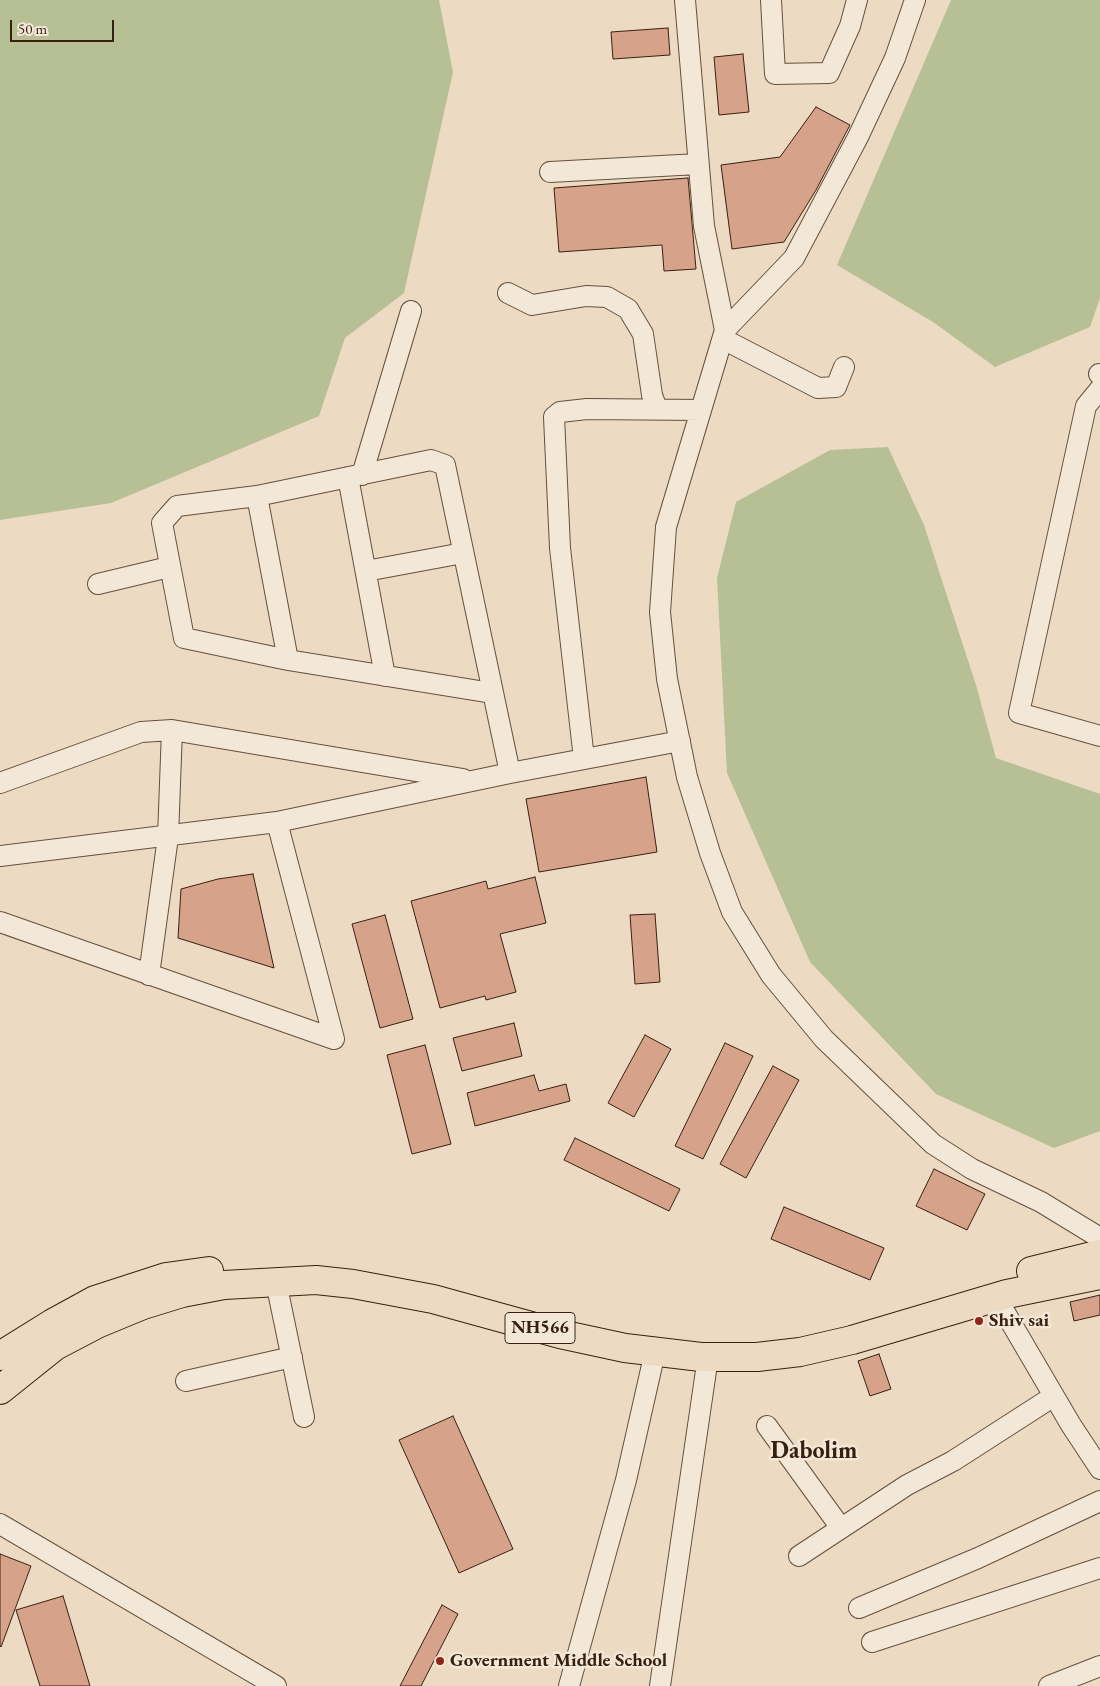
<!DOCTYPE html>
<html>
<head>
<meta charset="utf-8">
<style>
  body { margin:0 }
  #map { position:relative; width:1100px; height:1686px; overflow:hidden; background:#ecdbc2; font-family:"EB Garamond",serif }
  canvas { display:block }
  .scale { position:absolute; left:10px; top:20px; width:104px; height:22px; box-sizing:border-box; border:2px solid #382011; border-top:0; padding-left:6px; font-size:15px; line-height:18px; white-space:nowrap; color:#382011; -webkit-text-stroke:4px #f3e8d7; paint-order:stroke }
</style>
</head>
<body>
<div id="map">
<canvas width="1100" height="1686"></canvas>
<div class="scale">50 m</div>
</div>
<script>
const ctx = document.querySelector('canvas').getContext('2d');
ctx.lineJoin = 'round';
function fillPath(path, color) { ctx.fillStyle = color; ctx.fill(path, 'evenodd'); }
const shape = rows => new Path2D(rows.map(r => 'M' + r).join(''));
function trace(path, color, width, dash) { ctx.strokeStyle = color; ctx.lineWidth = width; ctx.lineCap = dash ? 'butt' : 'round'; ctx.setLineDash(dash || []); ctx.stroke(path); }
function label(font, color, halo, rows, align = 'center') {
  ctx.font = font + ' "EB Garamond",serif'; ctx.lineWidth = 5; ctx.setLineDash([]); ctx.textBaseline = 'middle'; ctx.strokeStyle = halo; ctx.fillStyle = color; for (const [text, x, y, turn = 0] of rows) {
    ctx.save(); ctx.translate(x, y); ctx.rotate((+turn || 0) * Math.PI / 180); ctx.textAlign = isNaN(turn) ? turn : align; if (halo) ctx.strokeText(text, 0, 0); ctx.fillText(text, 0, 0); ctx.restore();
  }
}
fillPath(shape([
  [0,0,439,0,453,72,404,293,345,338,319,416,111,503,0,520],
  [951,0,1100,0,1100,298,1090,327,995,367,933,322,837,265],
  [888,447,924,525,976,685,996,758,1100,794,1100,1131,1054,1148,936,1094,810,962,727,773,717,578,736,502,830,450]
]), '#b7c094');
const building = shape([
  [668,28,670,55,613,59,611,32,668,28],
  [743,54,749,112,719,115,714,57,743,54],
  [816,107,850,125,816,190,784,242,732,249,721,165,780,157,816,107],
  [688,178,696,269,664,271,662,245,559,252,554,188,688,178],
  [646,777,657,852,539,872,526,799,646,777],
  [253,874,274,968,178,938,181,889,218,879,253,874],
  [535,877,546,923,500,934,516,992,486,1000,485,996,440,1008,411,901,486,881,488,889,535,877],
  [655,914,660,982,635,984,630,915,655,914],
  [385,915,413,1019,380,1028,352,924,385,915],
  [514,1023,522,1056,462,1071,453,1038,514,1023],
  [645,1035,671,1049,634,1117,608,1103,645,1035],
  [725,1043,753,1056,703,1159,675,1146,725,1043],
  [425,1045,451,1144,412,1154,387,1055,425,1045],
  [773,1066,799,1080,746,1178,720,1164,773,1066],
  [534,1075,539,1091,566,1084,570,1101,475,1126,467,1093,534,1075],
  [575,1138,680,1189,669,1211,564,1160,575,1138],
  [934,1169,985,1194,967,1230,916,1206,934,1169],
  [784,1207,884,1248,870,1280,771,1239,784,1207],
  [1100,1295,1100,1315,1074,1321,1070,1302,1100,1295],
  [879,1354,891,1389,870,1396,858,1361,879,1354],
  [453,1416,513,1549,459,1573,399,1440,453,1416],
  [0,1554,31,1566,1,1647,0,1646,0,1554],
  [63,1596,90,1686,40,1686,16,1610,63,1596],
  [442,1605,458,1614,421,1686,400,1686,442,1605]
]);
fillPath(building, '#d6a289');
trace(building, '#382011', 1);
const minor = shape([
  [685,0,704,226,725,330,666,527,660,612,667,679,687,777,710,853,732,912,771,975,824,1039,933,1144,972,1169,1041,1202,1100,1238],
  [771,0,775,74,829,73,850,26,857,0],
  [550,172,698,164],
  [508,293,532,305,586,296,607,297,628,309,643,334,652,395,657,409],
  [725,330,794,258,858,137,895,58,915,0],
  [723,339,818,388,836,387,844,367],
  [1099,374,1100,375],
  [1100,389,1086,406,1019,713,1100,736],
  [362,475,411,311],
  [348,477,385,676],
  [257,496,288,660],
  [366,571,463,553],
  [98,584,169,567],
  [492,693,288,660,184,638,162,523,177,506,257,496,431,460,445,465,510,773],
  [584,759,560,548,554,417,560,412,587,409,701,410],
  [0,783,141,732,172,730,463,779],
  [0,856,277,822,510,773,680,741],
  [0,922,334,1039,277,822],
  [149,975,168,837,172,730],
  [276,1282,304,1417],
  [996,1297,1071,1425,1100,1469],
  [186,1381,292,1357],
  [767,1426,841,1528],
  [0,1524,276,1686],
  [799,1556,907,1485,953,1461,1054,1396],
  [859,1608,978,1558,1100,1501],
  [872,1642,1100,1568],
  [569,1686,626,1480,655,1352],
  [660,1686,708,1357],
  [1049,1686,1100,1666]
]);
const highway = shape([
  [1031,1271,1100,1254],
  [0,1356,53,1323,95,1300,166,1277,209,1271],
  [0,1390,55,1346,97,1324,143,1305,182,1293,224,1285,316,1280,353,1284,433,1299,560,1334,625,1348,701,1357,757,1357,800,1352,852,1340,1007,1294,1100,1275]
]);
trace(minor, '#654f3d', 22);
trace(highway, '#382011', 30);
trace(minor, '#f3e8d7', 20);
trace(highway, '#ecdbc2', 28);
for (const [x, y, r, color] of [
  [979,1321,5,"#8f2418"],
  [440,1661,5,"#8f2418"]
]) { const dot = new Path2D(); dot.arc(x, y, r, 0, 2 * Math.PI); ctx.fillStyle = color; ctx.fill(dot); trace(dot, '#f3e8d7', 2); }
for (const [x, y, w] of [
  [540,1328,70]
]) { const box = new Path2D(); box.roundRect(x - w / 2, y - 15.5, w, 31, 4); ctx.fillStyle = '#f3e8d7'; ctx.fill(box); trace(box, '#382011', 1); }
label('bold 18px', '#382011', null, [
  ["NH566",540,1328]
]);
label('bold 19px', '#382011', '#f3e8d7', [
  ["Shiv sai",989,1321],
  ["Government Middle School",450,1661]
], 'left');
label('bold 24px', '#382011', '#f3e8d7', [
  ["Dabolim",814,1451]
]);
</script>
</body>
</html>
